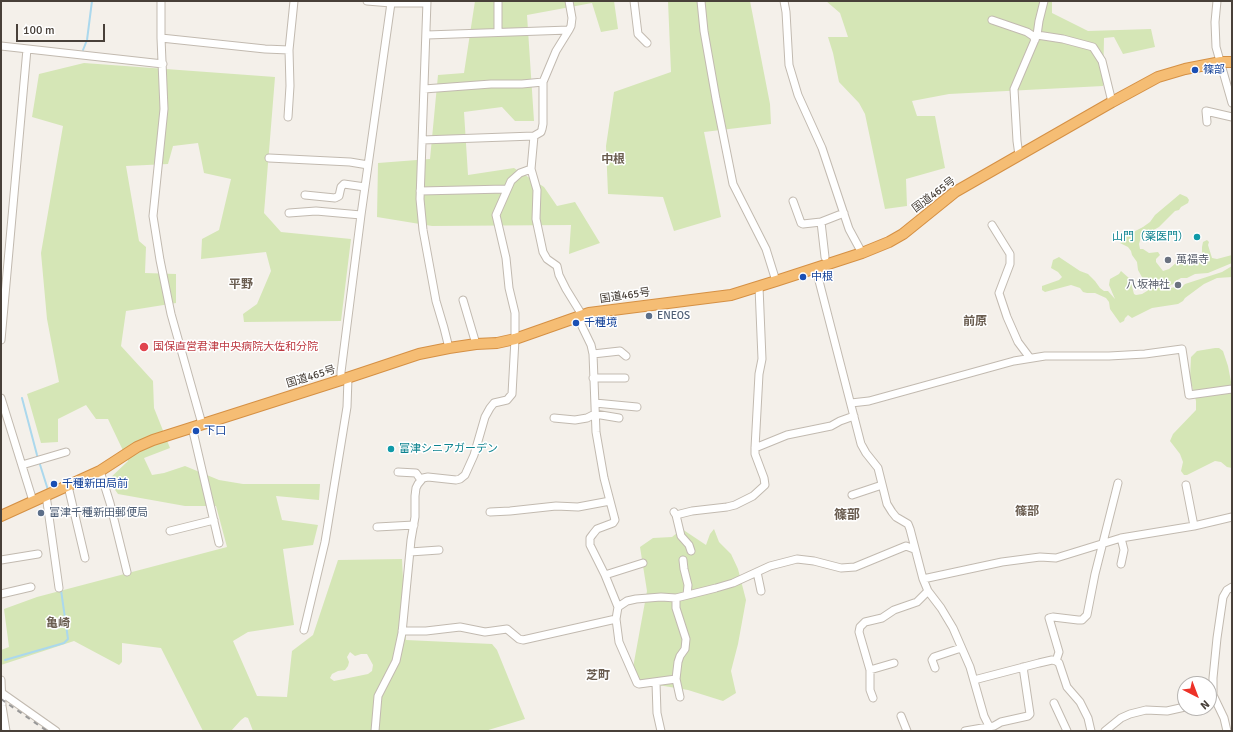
<!DOCTYPE html>
<html>
<head>
<meta charset="utf-8">
<style>
  body { margin:0 }
  #map { position:relative; width:1233px; height:732px; overflow:hidden; background:#f4f0ea; font-family:Signika,sans-serif }
  canvas { display:block }
  .frame { position:absolute; inset:0; border:2px solid #484039; pointer-events:none }
  .north { position:absolute; left:1177px; top:676px; width:40px; height:40px; box-sizing:border-box; background:#fff; border:1px solid #b6b3b0; border-radius:50%; rotate:138deg; font-size:11px; font-weight:700; line-height:16px; text-align:center; color:#484039 }
  .north::after { content:''; display:block; margin:auto; width:14px; height:18px; background:#ed3228; clip-path:polygon(50% 0,100% 100%,50% 72%,0 100%) }
  .scale { position:absolute; left:16px; top:24px; width:89px; height:18px; box-sizing:border-box; border:2px solid #484039; border-top:0; padding-left:5px; font-size:12px; line-height:14px; white-space:nowrap; color:#484039; -webkit-text-stroke:3px #fff; paint-order:stroke }
</style>
</head>
<body>
<div id="map">
<canvas width="1233" height="732"></canvas>
<div class="frame"></div>
<div class="north">N</div>
<div class="scale">100 m</div>
</div>
<script>
const ctx = document.querySelector('canvas').getContext('2d');
ctx.lineJoin = 'round';
function fillPath(path, color) { ctx.fillStyle = color; ctx.fill(path, 'evenodd'); }
const shape = rows => new Path2D(rows.map(r => 'M' + r).join(''));
function trace(path, color, width, dash) { ctx.strokeStyle = color; ctx.lineWidth = width; ctx.lineCap = dash ? 'butt' : 'round'; ctx.setLineDash(dash || []); ctx.stroke(path); }
function label(font, color, halo, rows, align = 'center') {
  ctx.font = font + ' Signika,"Noto Sans JP",sans-serif'; ctx.lineWidth = 3; ctx.setLineDash([]); ctx.textBaseline = 'middle'; ctx.strokeStyle = halo; ctx.fillStyle = color; for (const [text, x, y, turn = 0] of rows) {
    ctx.save(); ctx.translate(x, y); ctx.rotate((+turn || 0) * Math.PI / 180); ctx.textAlign = isNaN(turn) ? turn : align; if (halo) ctx.strokeText(text, 0, 0); ctx.fillText(text, 0, 0); ctx.restore();
  }
}
fillPath(shape([
  [475,1,614,1,618,29,601,32,592,3,527,15,534,121,515,121,502,107,464,112,468,175,514,168,544,187,557,206,575,202,600,243,569,254,571,225,432,226,377,217,378,163,430,159,438,75,464,73],
  [668,1,750,1,770,104,771,124,704,132,721,217,674,231,663,197,608,194,606,146,614,92,671,72],
  [826,1,1052,1,1052,13,1088,31,1151,29,1155,47,1123,54,1114,37,1104,38,1103,86,949,94,912,101,917,116,935,116,945,168,906,179,907,206,885,209,865,114,859,103,839,82,833,53,828,37,848,37,840,13],
  [84,63,275,77,264,213,281,232,351,239,341,321,244,322,243,314,257,304,271,271,266,252,201,259,202,239,219,230,231,179,204,173,198,143,173,146,168,164,126,166,139,241,146,247,145,273,176,274,176,303,126,311,121,346,153,381,154,408,170,448,144,458,152,475,164,473,185,466,219,480,243,484,320,484,319,500,276,496,282,520,318,525,313,545,283,549,294,625,248,632,233,641,257,696,287,697,292,651,313,635,338,560,402,559,406,640,492,644,497,650,525,719,485,731,253,731,248,718,245,717,241,720,231,731,203,731,161,648,122,643,122,662,119,665,74,641,1,665,1,650,9,647,4,609,37,597,227,547,216,506,185,506,118,494,108,480,128,461,108,419,96,419,86,405,58,419,58,442,41,443,27,394,59,382,47,319,41,253,63,126,32,117,39,74],
  [350,652,355,656,361,654,367,654,373,665,372,671,368,674,334,681,330,678,332,674,338,671,345,670,348,666,349,662,347,657],
  [1180,194,1187,197,1189,200,1188,203,1181,207,1179,210,1175,211,1159,227,1141,237,1139,244,1140,249,1143,249,1149,253,1158,252,1160,255,1156,259,1156,262,1163,271,1169,269,1177,262,1176,259,1179,257,1183,258,1188,264,1202,262,1204,258,1202,252,1202,247,1203,242,1207,240,1209,242,1208,245,1212,258,1217,259,1232,255,1232,263,1208,273,1195,274,1187,278,1181,278,1174,282,1174,284,1170,285,1171,288,1175,287,1176,289,1181,288,1185,284,1222,272,1232,266,1232,277,1217,278,1204,284,1185,298,1183,301,1178,304,1152,308,1132,318,1128,315,1125,318,1124,321,1120,323,1110,309,1109,302,1106,298,1095,293,1087,293,1083,292,1080,288,1071,285,1045,292,1042,290,1042,286,1059,280,1062,277,1058,272,1051,268,1053,260,1059,257,1080,271,1088,274,1095,281,1100,288,1104,291,1108,291,1115,299,1109,285,1110,279,1119,274,1121,271,1130,279,1134,294,1136,295,1142,294,1147,291,1148,288,1138,270,1137,262,1132,255,1131,251,1128,247,1120,243,1124,237,1143,227,1150,222,1155,215],
  [1215,348,1219,348,1223,351,1228,366,1232,387,1232,468,1227,467,1221,462,1215,461,1187,475,1184,475,1181,471,1183,462,1180,454,1170,441,1173,434,1196,410,1196,401,1190,378,1191,357,1197,351],
  [682,529,706,545,710,534,714,529,719,542,731,554,738,569,746,600,738,644,731,671,736,693,723,701,688,690,640,682,632,673,647,591,640,547,653,538,672,537]
]), '#d5e6b6');
trace(shape([
  [83,50,87,40,92,1],
  [22,398,37,455,48,490],
  [5,660,64,643,68,639,61,590]
]), '#abd8ed', 2);
const minor = shape([
  [161,1,161,38,164,109,153,216,160,260,171,314,202,424],
  [367,1,391,3,427,3],
  [427,1,420,199,423,230,436,301,444,328,449,348],
  [498,1,498,32],
  [634,1,638,34,647,43],
  [701,1,704,31,716,99,733,184,766,249,776,281],
  [784,1,786,12,789,65,798,95,822,148,849,229,862,253],
  [1217,1,1215,22,1216,47,1232,103],
  [992,20,1027,32,1033,36,1035,40],
  [427,35,569,30,571,26,572,18,569,1],
  [1037,35,1063,39,1093,47,1102,61,1112,102],
  [161,38,265,49,289,50],
  [1,46,163,64],
  [424,89,491,84,522,84,543,82],
  [288,117,290,86,289,50,294,1],
  [1207,122,1206,111,1232,117],
  [534,136,531,169,537,190,536,219,543,252,547,259,557,266,559,275,566,289,582,315],
  [422,140,534,136,541,132,542,129,543,124,543,82,556,51,569,30],
  [1019,155,1017,141,1014,89,1037,35,1039,21,1044,1],
  [269,158,350,162,368,165],
  [420,191,506,189],
  [305,195,335,198,339,196,341,187,344,184,365,187],
  [793,201,801,223,803,224,821,222,844,213],
  [289,213,316,211,361,215],
  [821,222,825,257],
  [992,225,1010,254,1010,264,999,293,1007,317,1018,342,1030,358],
  [817,268,818,277,861,444,866,453,878,468,887,504,892,512,896,517,908,524,910,529,923,579,928,591,941,608,953,628,970,667,984,716,989,726],
  [463,300,476,344],
  [577,316,591,345,593,354,596,432,604,478,615,520,613,523,597,529,593,534,590,538,590,545,605,575,618,607,616,619,619,642,637,683,639,684,676,679],
  [1,340,27,49],
  [593,354,620,351,626,356],
  [593,378,625,378],
  [341,380,341,372,361,215,391,3],
  [1,398,33,501],
  [595,403,637,407],
  [851,403,869,401,1014,361,1045,356,1109,356,1145,354,1182,349,1189,395,1232,389],
  [554,418,575,420,587,418,595,414,619,418],
  [192,427,219,543],
  [755,448,787,435,831,426,840,421,854,416],
  [22,465,66,452],
  [100,471,110,503,127,572],
  [398,472,416,473,421,480],
  [1186,485,1194,526],
  [68,486,85,558],
  [46,495,59,588],
  [852,495,882,485],
  [490,512,510,511,556,506,578,507,610,501],
  [674,512,676,515,681,536,689,545,691,551],
  [676,515,692,511,727,507,735,505,753,496,765,485,764,478,755,454,755,448,759,374,762,359,759,287],
  [377,527,414,525],
  [170,531,214,520],
  [1121,538,1124,550,1121,564],
  [410,552,439,550],
  [1,560,38,554],
  [683,560,684,569,688,585,687,595],
  [757,572,761,591],
  [605,575,643,563],
  [923,579,1002,562,1040,557,1056,558,1121,538,1194,526,1232,517],
  [1,594,31,587],
  [676,598,676,608,686,639,685,649,680,656,678,662,676,679,680,697],
  [618,607,627,601,636,599,661,597,676,598,716,588,733,583,770,566,797,559,814,561,841,568,855,567,906,546,914,549],
  [304,630,325,542,347,407,348,378],
  [402,631,426,631,460,627,485,632,507,629,519,639,523,640,616,619],
  [1056,661,1059,652,1049,618,1053,617,1078,620,1082,620,1087,615,1095,574,1118,483],
  [935,668,932,660,934,657,961,648],
  [870,670,894,663],
  [1,680,2,706,6,731],
  [974,680,1039,663,1052,660,1056,661,1059,663,1067,687,1080,702,1088,718,1091,731],
  [656,683,657,713,661,731],
  [2,693,56,731],
  [873,698,870,690,870,670,859,632,860,627,865,622,882,618,894,610,917,602,928,591],
  [1054,703,1067,731],
  [901,716,907,731],
  [375,731,378,696,396,661,402,633,411,540,415,517,415,496,416,488,418,484,423,478,428,477,456,480,460,479,465,475,474,455,485,417,490,408,494,403,507,400,512,394,515,339,515,313,509,288,506,258,496,215,511,181,520,173,531,169],
  [965,731,994,726,1001,722,1028,716,1030,714,1023,667],
  [1105,731,1121,718,1130,714,1146,710,1167,711,1185,707],
  [1227,731,1224,718,1213,695,1213,678,1217,638,1223,597,1227,590,1232,587]
]);
const highway = shape([
  [1,516,100,471,137,447,153,440,341,380,419,354,449,348,476,344,497,343,515,339,589,313,731,295,776,281,862,253,889,242,903,234,955,192,1112,102,1158,77,1185,69,1221,62,1232,62]
]);
trace(minor, '#c2bab0', 9);
trace(highway, '#d59044', 12);
trace(minor, '#fff', 7);
trace(highway, '#f5bd74', 10);
trace(shape([
  [1,699,47,731]
]), '#989898', 2, [5, 5]);
for (const [x, y, r, color] of [
  [1195,70,4,"#1a4fb4"],
  [1197,237,4,"#0f9aa8"],
  [1168,260,4,"#6b7280"],
  [803,277,4,"#1a4fb4"],
  [1178,285,4,"#6b7280"],
  [649,316,4,"#5c6f8a"],
  [576,323,4,"#1a4fb4"],
  [144,347,5,"#e0444e"],
  [196,431,4,"#1a4fb4"],
  [391,449,4,"#0f9aa8"],
  [54,484,4,"#1a4fb4"],
  [41,513,4,"#5c6f8a"]
]) { const dot = new Path2D(); dot.arc(x, y, r, 0, 2 * Math.PI); ctx.fillStyle = color; ctx.fill(dot); trace(dot, '#fff', 1.5); }
label('11px', '#164399', '#fff', [
  ["篠部",1203,70],
  ["中根",811,277],
  ["千種境",584,323],
  ["下口",204,431],
  ["千種新田局前",62,484]
], 'left');
label('11px', '#484039', '#fff', [
  ["国道465号",934,195,-37],
  ["国道465号",625,296,-8],
  ["国道465号",311,377,-17]
]);
label('11px', '#0d838f', '#fff', [
  ["山門（薬医門）",1189,237],
  ["富津シニアガーデン",399,449,"left"]
], 'right');
label('11px', '#5b616d', '#fff', [
  ["萬福寺",1176,260],
  ["八坂神社",1170,285,"right"]
], 'left');
label('11px', '#4e5e75', '#fff', [
  ["ENEOS",657,316],
  ["富津千種新田郵便局",49,513]
], 'left');
label('11px', '#be3a42', '#fff', [
  ["国保直営君津中央病院大佐和分院",153,347]
], 'left');
label('bold 12px', '#6a5d50', '#fff', [
  ["中根",613,160],
  ["平野",241,285],
  ["前原",975,322],
  ["篠部",1027,512],
  ["亀崎",58,624],
  ["芝町",598,676]
]);
label('bold 13px', '#6a5d50', '#fff', [
  ["篠部",847,516]
]);
</script>
</body>
</html>
